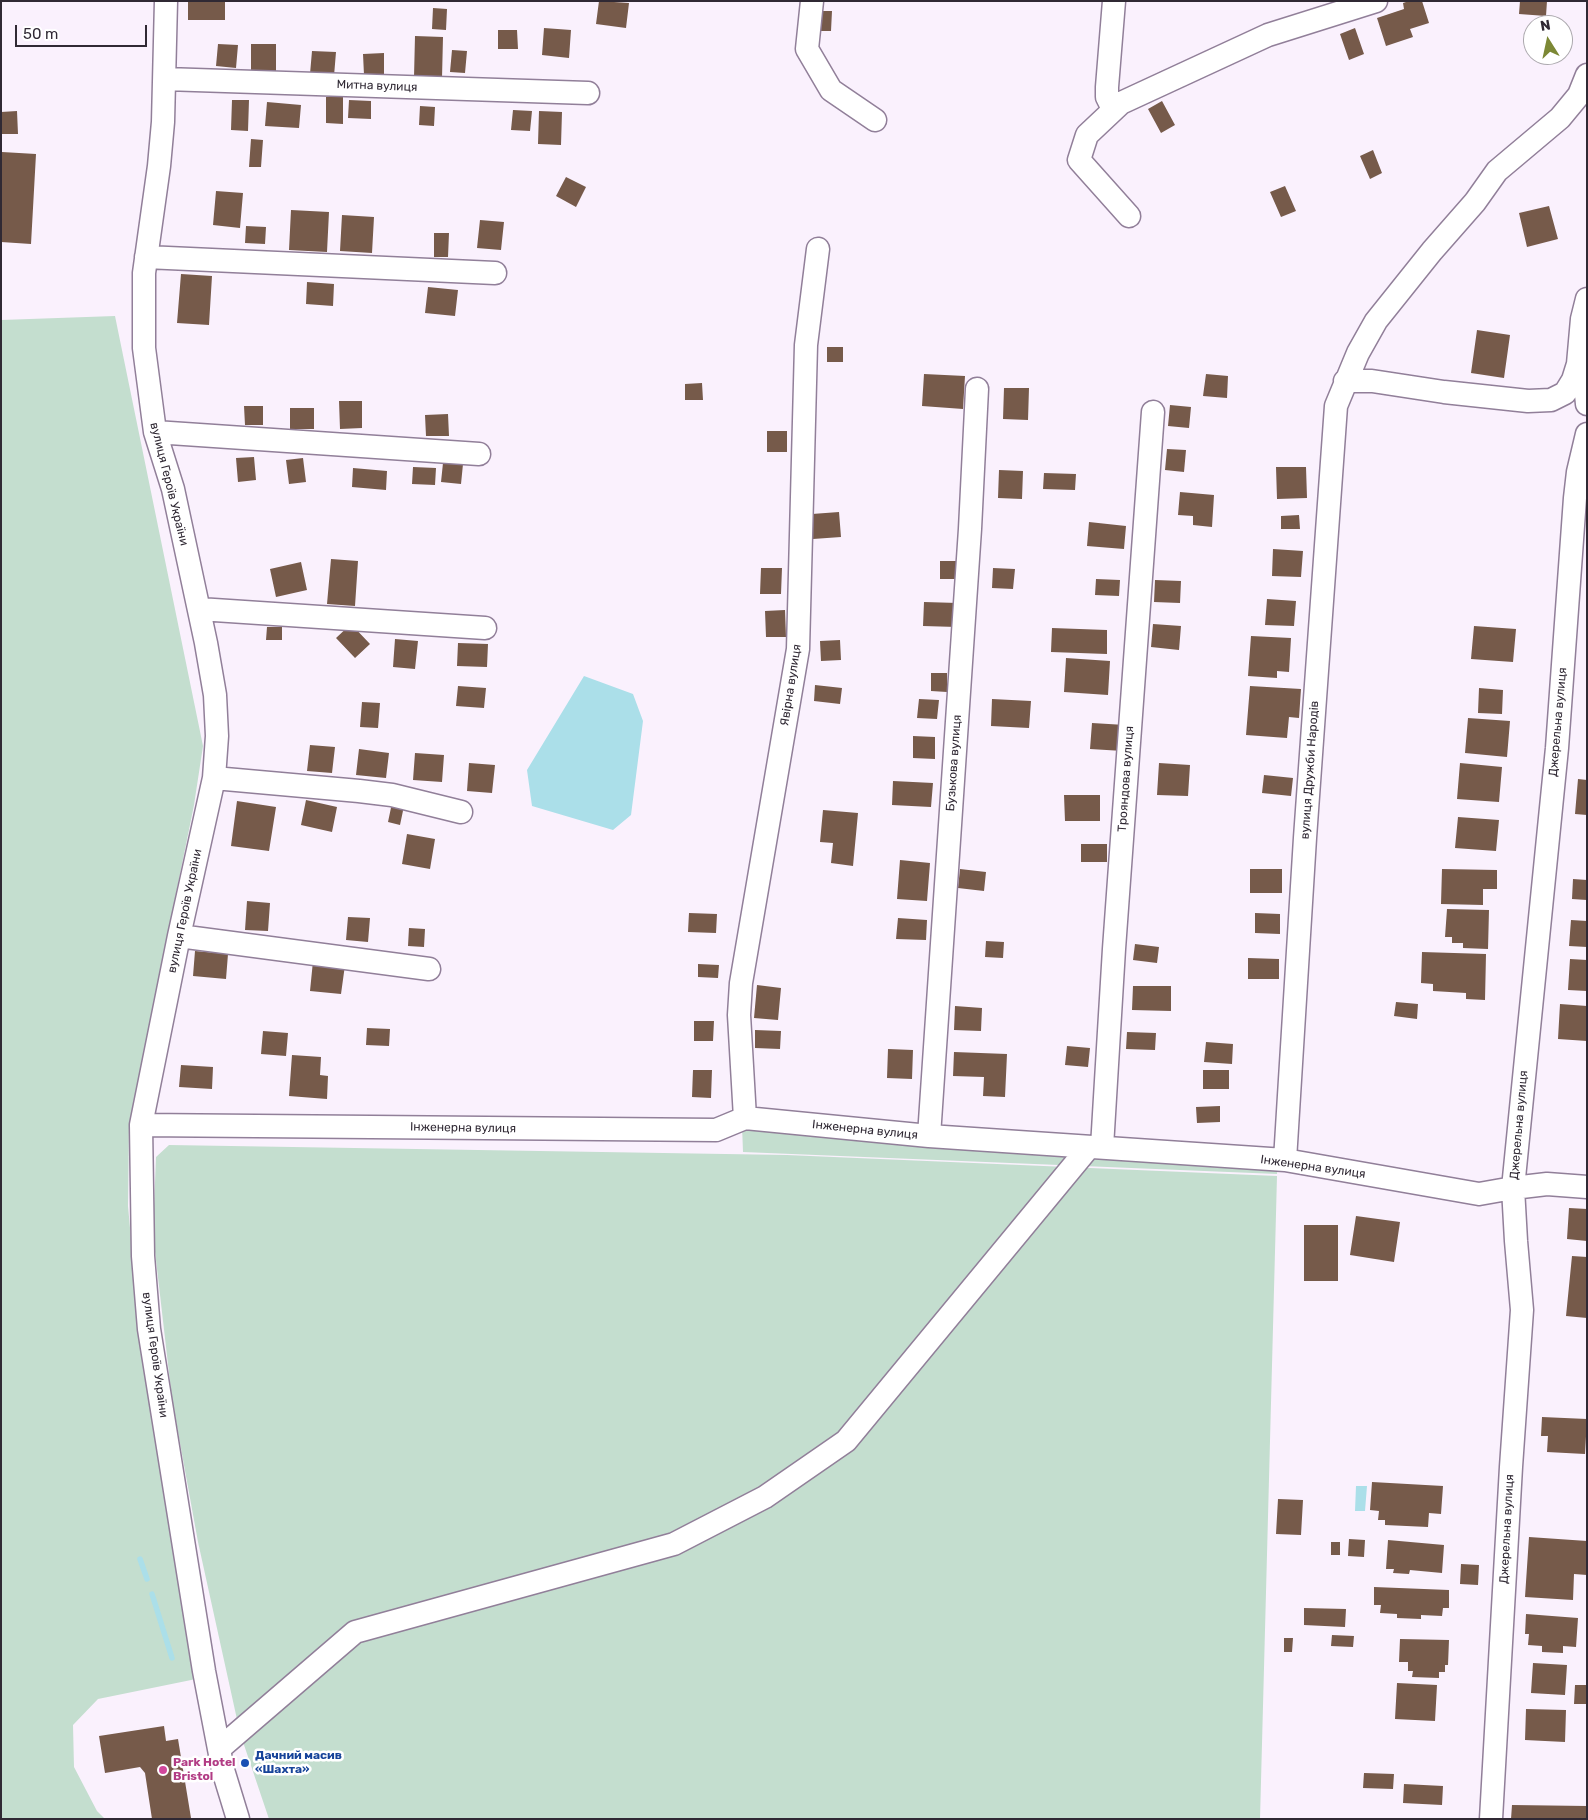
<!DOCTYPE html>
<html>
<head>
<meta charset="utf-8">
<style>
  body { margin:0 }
  #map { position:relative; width:1588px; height:1820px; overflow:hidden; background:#faf1fd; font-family:Rubik,sans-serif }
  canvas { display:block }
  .frame { position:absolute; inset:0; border:2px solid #302934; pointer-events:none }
  .north { position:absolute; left:1523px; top:15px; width:50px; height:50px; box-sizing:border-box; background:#fff; border:1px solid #aca9ae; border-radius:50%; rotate:350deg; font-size:14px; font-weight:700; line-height:20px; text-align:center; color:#302934 }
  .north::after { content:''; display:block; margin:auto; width:18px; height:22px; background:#7c8835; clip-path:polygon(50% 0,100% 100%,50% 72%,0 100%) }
  .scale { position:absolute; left:15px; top:25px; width:132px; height:22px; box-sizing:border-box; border:2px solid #302934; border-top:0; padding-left:6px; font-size:15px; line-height:18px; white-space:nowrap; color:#302934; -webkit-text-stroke:4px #fff; paint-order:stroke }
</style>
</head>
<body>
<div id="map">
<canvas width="1588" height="1820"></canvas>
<div class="frame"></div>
<div class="north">N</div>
<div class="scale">50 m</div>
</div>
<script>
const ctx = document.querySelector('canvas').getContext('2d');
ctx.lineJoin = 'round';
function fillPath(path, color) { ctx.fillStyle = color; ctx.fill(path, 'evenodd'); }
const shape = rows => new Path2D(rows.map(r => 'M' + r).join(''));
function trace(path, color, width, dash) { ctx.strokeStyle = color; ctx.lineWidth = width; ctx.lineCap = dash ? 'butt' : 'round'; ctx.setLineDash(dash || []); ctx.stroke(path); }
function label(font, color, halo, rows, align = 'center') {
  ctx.font = font + ' Rubik,sans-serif'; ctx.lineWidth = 5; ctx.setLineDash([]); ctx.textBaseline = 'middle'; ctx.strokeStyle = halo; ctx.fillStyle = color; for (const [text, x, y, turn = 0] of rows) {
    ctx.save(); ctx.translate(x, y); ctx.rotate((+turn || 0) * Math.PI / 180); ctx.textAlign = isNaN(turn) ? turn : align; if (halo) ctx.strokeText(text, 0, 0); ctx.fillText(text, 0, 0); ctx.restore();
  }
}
fillPath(shape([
  [115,316,203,746,194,805,129,1125,128,1206,139,1326,201,1678,98,1699,73,1725,74,1767,97,1811,105,1819,1,1819,1,320],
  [742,1125,1278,1161,1277,1174,743,1152],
  [169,1145,787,1155,1277,1176,1260,1819,269,1819,240,1733,198,1542,172,1399,153,1234,156,1157]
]), '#c4decf');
fillPath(shape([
  [584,676,633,694,643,721,631,815,613,830,532,806,527,770],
  [1356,1486,1367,1486,1365,1511,1355,1511]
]), '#abdfe9');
trace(shape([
  [140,1559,147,1579],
  [152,1594,172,1658]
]), '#abdfe9', 5.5);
fillPath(shape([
  [188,1,225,1,225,20,188,20],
  [599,1,629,3,626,28,596,24],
  [1409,1,1422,1,1429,23,1410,29,1413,37,1386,46,1377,18,1404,9,1403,3],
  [1520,1,1547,1,1546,16,1519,14],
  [433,8,447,9,446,30,432,29],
  [818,11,832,11,831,31,817,31],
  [544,28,571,30,569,58,542,55],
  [1355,28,1364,54,1349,60,1340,34],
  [498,30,517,30,518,49,498,49],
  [415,36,443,37,442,78,414,77],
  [218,44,238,45,236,68,216,66],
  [251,44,276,44,276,73,251,72],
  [452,50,467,51,465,73,450,72],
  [312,51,336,52,334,76,310,74],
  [384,53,384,74,364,75,363,54],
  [326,97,343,97,343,124,326,123],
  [232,100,249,100,248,131,231,130],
  [349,100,371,101,371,119,348,118],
  [1162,101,1175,125,1161,133,1148,109],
  [267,102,301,105,299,128,265,126],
  [420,106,435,107,434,126,419,125],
  [513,110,532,111,530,131,511,130],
  [17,111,18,134,1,134,1,112],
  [539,111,562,112,561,145,538,144],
  [251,139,263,140,261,167,249,167],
  [1373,150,1382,173,1370,179,1360,156],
  [2,152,36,154,31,244,1,242],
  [566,177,586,187,576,207,556,196],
  [1285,186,1296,211,1281,217,1270,192],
  [216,191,243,193,240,228,213,225],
  [1549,206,1558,239,1527,247,1519,213],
  [291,210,329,212,327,252,289,250],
  [342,215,374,217,372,253,340,251],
  [480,220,504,222,501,250,477,248],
  [246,226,266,227,265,244,245,243],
  [434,233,449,233,448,257,434,257],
  [181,274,212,276,209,325,177,323],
  [307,282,334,284,333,306,306,304],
  [428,287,458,290,455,316,425,313],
  [1477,330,1510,335,1504,378,1471,373],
  [827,347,843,347,843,362,827,362],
  [924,374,965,376,963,409,922,406],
  [1206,374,1228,376,1227,398,1203,396],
  [702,383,703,400,685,400,685,384],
  [1004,388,1029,388,1028,420,1003,419],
  [339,401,362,401,362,428,340,429],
  [1170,405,1191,407,1189,428,1168,426],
  [244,406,263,406,263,425,245,425],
  [290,408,314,408,314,429,290,429],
  [448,414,449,436,426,436,425,415],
  [767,431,787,431,787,452,767,452],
  [1167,449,1186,450,1184,472,1165,470],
  [254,457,256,480,238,482,236,458],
  [303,458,306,482,289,484,286,460],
  [443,463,463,464,461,484,441,482],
  [413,467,436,468,435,485,412,484],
  [1276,467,1306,467,1307,498,1277,499],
  [353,468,387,471,386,490,352,487],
  [999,470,1023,471,1022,499,998,498],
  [1044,473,1076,474,1075,490,1043,489],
  [1180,492,1214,495,1212,527,1193,525,1193,516,1178,515],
  [839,512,841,537,813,539,812,514],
  [1299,515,1300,529,1281,529,1281,516],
  [1089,522,1126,526,1124,549,1087,546],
  [1273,549,1303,551,1301,577,1272,576],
  [331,559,358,561,355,606,327,604],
  [940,561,961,561,961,579,940,579],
  [301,562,307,590,276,597,270,569],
  [761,568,782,568,781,594,760,594],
  [993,568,1015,569,1013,589,992,588],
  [1096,579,1120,580,1119,596,1095,595],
  [1155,580,1181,581,1180,603,1154,602],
  [1267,599,1296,601,1294,626,1265,625],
  [924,602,958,603,957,627,923,626],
  [785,610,786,637,766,637,765,611],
  [351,624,370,644,355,658,336,638],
  [1153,624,1181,626,1179,650,1151,647],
  [1474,626,1516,629,1513,662,1471,659],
  [267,627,282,627,282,640,266,640],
  [1052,628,1107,630,1107,654,1051,652],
  [1251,636,1291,638,1289,672,1277,671,1277,678,1248,676],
  [395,639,418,641,415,669,393,667],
  [840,640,841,660,821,661,820,641],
  [458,643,488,644,487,667,457,666],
  [1066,658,1110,661,1108,695,1064,692],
  [931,673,947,673,947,692,931,691],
  [815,685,842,688,840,704,814,701],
  [458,686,486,688,484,708,456,706],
  [1250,686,1301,689,1299,718,1289,717,1287,738,1246,735],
  [1479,688,1503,690,1502,714,1478,713],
  [919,699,939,700,937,719,917,718],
  [992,699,1031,701,1029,728,991,726],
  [362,702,380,703,378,728,360,727],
  [1468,718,1510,721,1507,757,1465,753],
  [1092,723,1125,725,1123,751,1090,749],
  [913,736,935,737,935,759,913,758],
  [310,745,335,747,332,773,307,771],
  [359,749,389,753,386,778,356,775],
  [415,753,444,755,442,782,413,780],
  [469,763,495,765,492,793,467,791],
  [1159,763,1190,765,1188,796,1157,795],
  [1460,763,1502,767,1499,802,1457,799],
  [1264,775,1293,778,1291,796,1262,793],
  [1578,779,1587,780,1587,815,1575,814],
  [893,781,933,783,931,807,892,805],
  [1064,795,1100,795,1100,821,1065,821],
  [306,800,337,807,332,832,301,825],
  [237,801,276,807,269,851,231,846],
  [392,803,404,806,400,825,388,822],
  [823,810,858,813,853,866,831,863,833,843,820,842],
  [1458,817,1499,820,1496,851,1455,848],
  [407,834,435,839,430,869,402,864],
  [1081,844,1107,844,1107,862,1081,862],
  [900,860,930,863,927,901,897,899],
  [960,869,986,872,984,891,958,888],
  [1250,869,1282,869,1282,893,1250,893],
  [1442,869,1497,870,1497,889,1483,889,1483,905,1441,904],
  [1573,879,1587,880,1587,900,1572,899],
  [247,901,270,903,268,931,245,930],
  [1447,909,1489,910,1488,949,1463,948,1463,943,1452,943,1452,937,1445,937],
  [689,913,717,914,716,933,688,932],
  [1255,913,1280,914,1280,934,1255,933],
  [348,917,370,918,368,942,346,940],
  [898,918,927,920,926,940,896,939],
  [1571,920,1587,921,1587,947,1569,946],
  [409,928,425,929,424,947,408,946],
  [986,941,1004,942,1003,958,985,957],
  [1135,944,1159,947,1157,963,1133,960],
  [195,951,228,954,226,979,193,976],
  [1422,952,1486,954,1485,1000,1466,999,1466,993,1433,991,1433,984,1421,983],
  [1248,958,1279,959,1279,979,1248,979],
  [1570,959,1587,960,1587,991,1568,990],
  [313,961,345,965,341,994,310,991],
  [698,964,719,965,718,978,698,977],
  [757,985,781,988,778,1020,754,1018],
  [1133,986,1171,986,1171,1011,1132,1010],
  [1396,1002,1418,1004,1417,1019,1394,1016],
  [1560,1004,1587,1006,1587,1041,1558,1039],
  [955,1006,982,1008,981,1031,954,1030],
  [694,1021,714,1021,713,1041,694,1041],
  [367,1028,390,1029,389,1046,366,1045],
  [755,1030,781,1031,780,1049,755,1048],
  [263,1031,288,1033,286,1056,261,1054],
  [1127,1032,1156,1033,1155,1050,1126,1049],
  [1206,1042,1233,1044,1232,1064,1204,1062],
  [1067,1046,1090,1048,1088,1067,1065,1065],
  [888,1049,913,1050,912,1079,887,1078],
  [954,1052,1007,1054,1005,1097,983,1096,984,1077,953,1076],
  [292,1055,321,1057,320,1075,328,1076,327,1099,289,1096],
  [181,1065,213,1067,212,1089,179,1087],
  [693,1070,712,1070,711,1098,692,1097],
  [1203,1070,1229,1070,1229,1089,1203,1089],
  [1220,1106,1220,1122,1197,1123,1196,1107],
  [1569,1208,1587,1209,1587,1241,1567,1239],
  [1356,1216,1400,1222,1394,1262,1350,1255],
  [1304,1225,1338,1225,1338,1281,1304,1281],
  [1572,1256,1587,1257,1587,1318,1566,1316],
  [1542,1417,1587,1419,1585,1454,1547,1452,1548,1436,1541,1436],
  [1372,1482,1443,1486,1441,1514,1429,1513,1428,1527,1385,1525,1385,1520,1378,1520,1379,1511,1370,1510],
  [1278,1499,1303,1500,1301,1535,1276,1534],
  [1529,1537,1587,1541,1587,1575,1574,1574,1573,1600,1525,1597],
  [1349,1539,1365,1540,1364,1557,1348,1556],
  [1388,1540,1444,1545,1442,1573,1410,1570,1409,1574,1393,1573,1394,1569,1386,1569],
  [1331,1542,1340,1542,1340,1555,1331,1555],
  [1461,1564,1479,1565,1478,1585,1460,1584],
  [1374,1587,1449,1590,1449,1608,1443,1608,1442,1616,1421,1615,1421,1619,1397,1618,1397,1614,1380,1613,1381,1605,1374,1605],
  [1304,1608,1346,1609,1345,1627,1304,1625],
  [1526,1614,1578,1618,1576,1647,1563,1646,1563,1653,1542,1652,1542,1646,1528,1645,1529,1634,1525,1634],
  [1332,1635,1354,1636,1353,1647,1331,1646],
  [1284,1638,1293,1638,1292,1652,1284,1652],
  [1400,1639,1449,1640,1448,1665,1445,1665,1445,1672,1439,1672,1439,1678,1412,1677,1413,1671,1408,1671,1408,1662,1399,1662],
  [1533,1663,1567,1665,1565,1695,1531,1693],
  [1397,1683,1437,1685,1435,1721,1395,1719],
  [1575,1685,1587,1685,1587,1704,1574,1704],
  [1526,1709,1566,1710,1565,1742,1525,1740],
  [164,1726,166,1741,178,1739,191,1818,152,1819,145,1773,140,1767,105,1773,99,1736],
  [1364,1773,1394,1774,1393,1789,1363,1788],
  [1404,1784,1443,1786,1442,1805,1403,1803],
  [1512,1805,1587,1806,1587,1819,1511,1819]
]), '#765a4a');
const minor = shape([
  [166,1,163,122,159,166,144,273,144,348,155,432,173,489,206,643,215,695,217,736,214,778,179,936,141,1125,143,1256,149,1329,204,1671,223,1770,238,1819],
  [812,1,807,49,831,90,875,120],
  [1114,1,1107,87,1107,97,1110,103,1121,103,1268,35,1376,1],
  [165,79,588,93],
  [1121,103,1087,135,1079,160,1129,216],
  [146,257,495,273],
  [1573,380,1581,385,1586,394,1587,404],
  [1345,381,1372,381,1444,392,1528,401,1551,400,1565,393,1573,380,1578,364,1582,319,1587,299],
  [155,432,479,454],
  [199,609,485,628],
  [214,778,359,791,392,795,461,812],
  [179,936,429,969],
  [745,1118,739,1015,741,983,798,649,806,345,818,249],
  [141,1125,716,1130,745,1118,929,1136,1285,1160,1479,1194,1513,1188,1547,1184,1587,1187],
  [929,1136,970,529,977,389],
  [1102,1147,1114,949,1153,412],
  [1285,1160,1305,838,1336,406,1358,353,1376,321,1432,251,1475,202,1497,171,1560,118,1579,95,1587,75],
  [219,1749,355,1632,674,1544,765,1497,846,1441,1089,1147],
  [1491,1819,1511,1467,1522,1310,1516,1241,1513,1188,1557,748,1575,498,1578,472,1587,434]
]);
trace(minor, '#917f99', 25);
trace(minor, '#fff', 22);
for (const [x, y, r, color] of [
  [245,1763,5,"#1a4fb4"],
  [163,1770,5,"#d1479c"]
]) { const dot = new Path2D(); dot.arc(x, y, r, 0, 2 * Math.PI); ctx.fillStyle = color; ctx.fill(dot); trace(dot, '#fff', 2); }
label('12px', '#302934', '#fff', [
  ["Митна вулиця",377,86,2],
  ["вулиця Героїв України",169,484,76],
  ["Явірна вулиця",791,685,-81],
  ["Джерельна вулиця",1558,722,-85],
  ["Бузькова вулиця",954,763,-86],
  ["вулиця Дружби Народів",1310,770,-86],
  ["Трояндова вулиця",1126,779,-86],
  ["вулиця Героїв України",185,911,-78],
  ["Джерельна вулиця",1519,1125,-85],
  ["Інженерна вулиця",463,1128,1],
  ["Інженерна вулиця",865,1130,6],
  ["Інженерна вулиця",1313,1167,8],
  ["вулиця Героїв України",155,1355,82],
  ["Джерельна вулиця",1507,1529,-87]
]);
label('bold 12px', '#164399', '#fff', [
  ["Дачний масив",255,1756],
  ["«Шахта»",255,1770]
], 'left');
label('bold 12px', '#b23c85', '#fff', [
  ["Park Hotel",173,1763],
  ["Bristol",173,1777]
], 'left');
</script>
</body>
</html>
